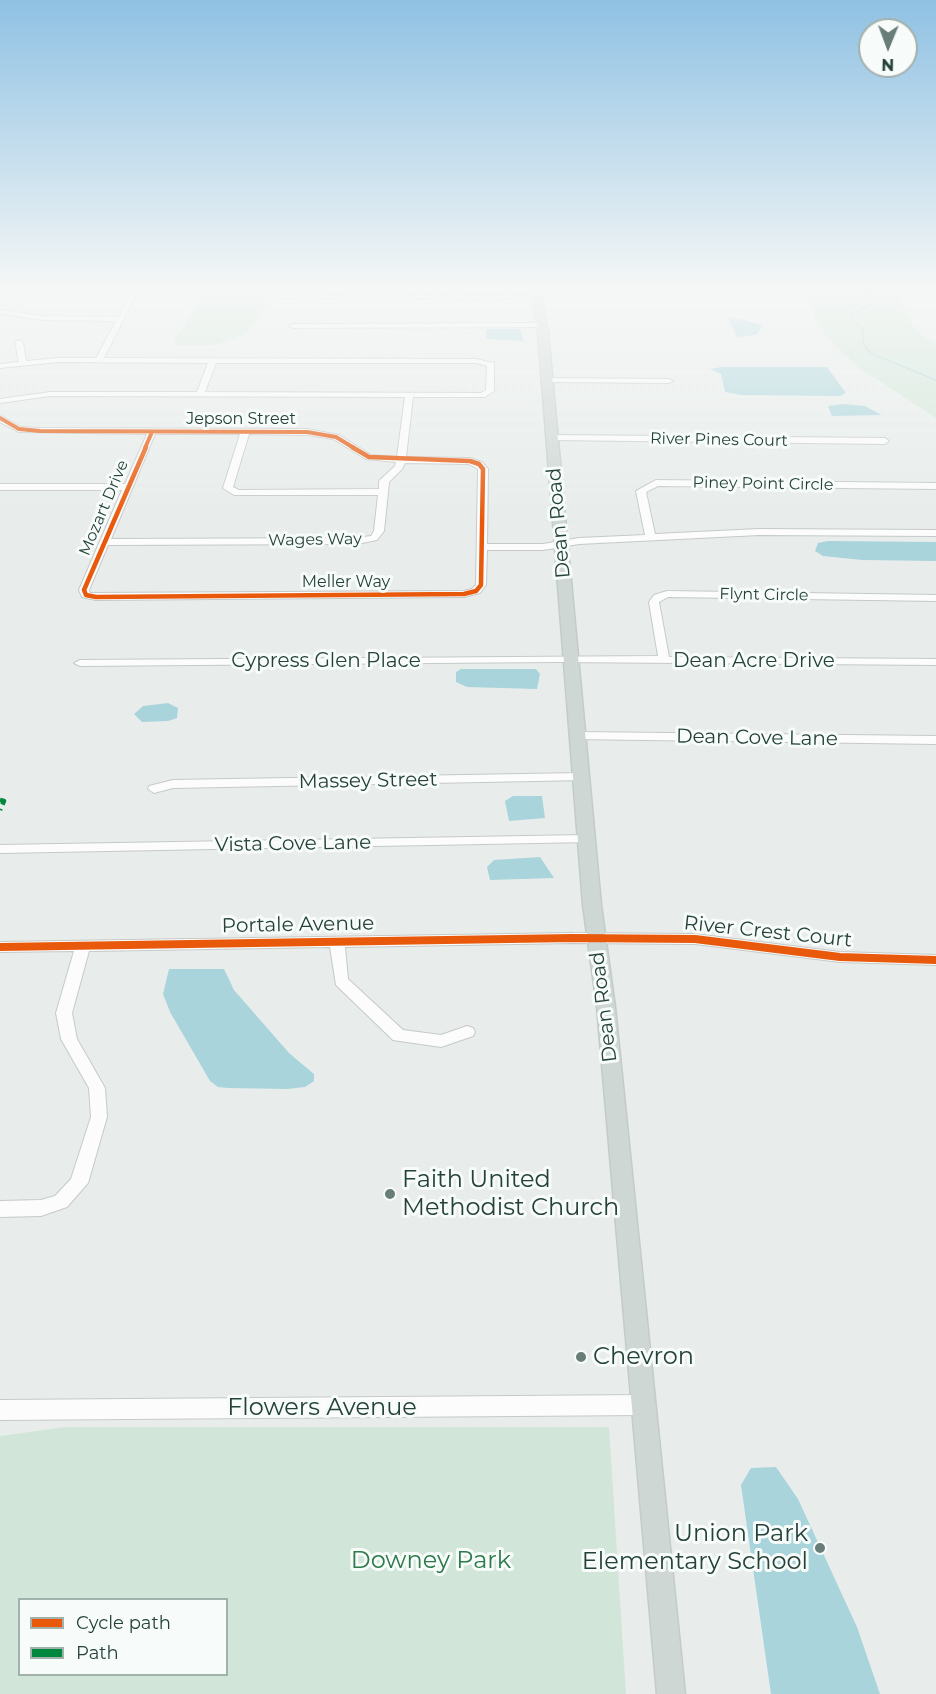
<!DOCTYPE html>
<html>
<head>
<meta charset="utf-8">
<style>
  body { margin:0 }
  #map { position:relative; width:936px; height:1694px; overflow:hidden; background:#e8edeb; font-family:Montserrat,sans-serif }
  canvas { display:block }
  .legend { position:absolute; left:18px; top:1598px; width:210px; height:78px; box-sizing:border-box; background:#f7fbf9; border:2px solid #a3b1ad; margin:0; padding:8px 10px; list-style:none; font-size:18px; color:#24423a }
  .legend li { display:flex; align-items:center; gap:12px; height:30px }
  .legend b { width:30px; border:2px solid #a3b1ad }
  .north { position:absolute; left:858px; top:18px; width:60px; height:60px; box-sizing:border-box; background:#f7fbf9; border:2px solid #a3b1ad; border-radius:50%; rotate:181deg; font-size:16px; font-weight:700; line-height:24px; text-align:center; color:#24423a }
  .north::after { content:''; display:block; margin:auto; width:21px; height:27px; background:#697e78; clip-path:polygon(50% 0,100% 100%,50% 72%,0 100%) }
</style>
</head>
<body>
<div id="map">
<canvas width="936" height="1694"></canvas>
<ul class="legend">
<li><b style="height:8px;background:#e8590c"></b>Cycle path</li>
<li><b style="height:8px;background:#00873e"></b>Path</li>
</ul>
<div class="north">N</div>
</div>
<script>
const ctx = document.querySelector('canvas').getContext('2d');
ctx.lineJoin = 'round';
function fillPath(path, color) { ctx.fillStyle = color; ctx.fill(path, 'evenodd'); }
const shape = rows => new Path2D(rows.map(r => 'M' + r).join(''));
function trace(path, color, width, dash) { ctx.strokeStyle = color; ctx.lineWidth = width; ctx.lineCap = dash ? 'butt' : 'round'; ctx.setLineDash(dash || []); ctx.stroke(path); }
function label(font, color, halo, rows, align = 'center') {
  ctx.font = font + ' Montserrat,sans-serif'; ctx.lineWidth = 6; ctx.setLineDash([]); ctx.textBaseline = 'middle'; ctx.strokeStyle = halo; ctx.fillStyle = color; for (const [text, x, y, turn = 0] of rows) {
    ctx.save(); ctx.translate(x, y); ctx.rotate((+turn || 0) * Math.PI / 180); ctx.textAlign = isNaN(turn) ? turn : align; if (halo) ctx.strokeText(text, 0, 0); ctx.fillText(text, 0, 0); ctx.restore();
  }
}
fillPath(shape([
  [215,285,266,285,263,296,266,304,259,320,245,334,214,345,176,345,174,341,198,302],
  [800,285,893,285,913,326,921,335,936,343,936,418,861,369,842,352,828,338,815,318,812,303],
  [66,1427,609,1427,626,1694,0,1694,0,1436],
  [20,1600,226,1600,226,1674,20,1674]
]), '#d1e6d8');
fillPath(shape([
  [728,317,744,320,762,325,758,334,737,338],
  [486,329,520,329,524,341,486,339],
  [721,367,827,367,846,393,840,396,741,395,725,392,721,374,710,369],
  [843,404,865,406,882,415,832,416,828,406],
  [828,541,936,542,936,561,862,560,823,556,815,551,818,543],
  [461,669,536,669,540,674,537,689,467,687,456,682,456,672],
  [168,703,178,708,177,718,168,721,142,722,134,714,143,706],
  [513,796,542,796,545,818,509,821,505,801],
  [540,857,554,878,490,880,487,867,494,860],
  [169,969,224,969,234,990,289,1053,314,1074,314,1081,305,1087,287,1089,228,1088,218,1087,210,1081,170,1012,163,994],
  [776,1467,798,1499,857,1627,880,1694,771,1694,741,1485,751,1468]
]), '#a9d4db');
trace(shape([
  [852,285,872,296,871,305,853,314,851,318,863,330,863,343,870,353,936,380]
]), '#a9d4db', 1.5);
const minor = shape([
  [27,285,82,290,133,290,136,287,140,287,104,358,476,359,494,363,494,391,485,397,413,397,406,457,470,458,482,462,488,469,487,544,543,544,579,538,645,535,636,491,656,480,936,483,936,489,658,486,646,492,655,534,759,529,936,530,936,536,759,535,579,544,543,550,487,550,486,585,480,593,464,597,96,600,82,597,79,590,122,490,0,490,0,484,125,484,147,434,19,432,0,422,0,415,21,427,40,428,307,429,339,435,371,455,397,457,405,397,50,396,0,403,0,399,50,392,197,392,208,363,58,362,0,368,0,364,19,362,15,342,19,340,23,342,26,361,58,358,96,358,116,321,44,320,0,314,0,310,44,316,119,317,131,294,82,294,30,287,27,285],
  [216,363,476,363,487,366,486,390,481,393,205,392,216,363],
  [155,434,240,434,223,488,234,495,378,495,374,531,371,536,357,538,111,539,155,434],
  [249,434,307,435,333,439,366,459,396,462,395,466,379,481,379,489,239,490,233,487,249,434],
  [405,463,469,464,478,469,476,585,472,589,464,591,90,593,89,590,108,545,357,544,377,540,384,531,389,482,402,469,405,463],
  [402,293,462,296,537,294,541,296,537,298,462,300,402,297,281,298,277,296,281,294,402,293],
  [545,323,545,327,542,327,293,328,289,326,293,324,545,323],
  [544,378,669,379,673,381,669,383,547,382,543,380,544,378],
  [552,435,885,438,889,441,885,444,549,440,548,438,552,435],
  [667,591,936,595,936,601,668,597,659,602,669,657,936,659,936,665,555,662,80,666,74,663,80,660,658,656,649,602,654,595,667,591],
  [578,732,936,736,936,744,574,739,572,736,574,733,578,732],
  [581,773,585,774,587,777,585,780,173,788,154,793,148,789,149,786,173,780,581,773],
  [586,835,593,839,591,842,0,853,0,845,586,835],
  [573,933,695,934,840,952,936,955,936,965,840,962,695,944,573,943,345,947,348,979,403,1030,441,1035,467,1026,473,1028,475,1032,473,1036,441,1047,393,1040,336,985,330,947,89,951,72,1013,77,1039,105,1088,107,1117,88,1183,67,1207,41,1216,0,1217,0,1201,41,1200,55,1196,71,1179,91,1117,89,1088,61,1039,56,1013,74,951,0,952,0,942,573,933],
  [644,1395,651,1398,654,1405,651,1412,644,1415,0,1420,0,1400,644,1395]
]);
const major = shape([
  [531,285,539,285,548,332,601,905,615,1007,685,1694,657,1694,597,1007,583,905,538,332,531,285]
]);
trace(minor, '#c5cac8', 2);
trace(major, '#c3ccc9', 3);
fillPath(minor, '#fcfcfc');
fillPath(major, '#cfd7d5');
trace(shape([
  [0,800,4,801,0,810]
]), '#00873e', 4.5, [8, 4.5]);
trace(shape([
  [0,418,19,429,40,431,307,432,336,437,354,448],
  [145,448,152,432]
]), '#e8590c', 4);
trace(shape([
  [146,447,84,590,86,595,96,597,464,594,476,591,481,585,483,469,479,464,470,461,369,457,352,447]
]), '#e8590c', 4.5);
trace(shape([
  [0,947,573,938,695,939,840,957,936,960]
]), '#e8590c', 8);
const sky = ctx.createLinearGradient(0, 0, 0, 522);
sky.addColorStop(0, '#8fc1e3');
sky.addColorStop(0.55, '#f5f7f6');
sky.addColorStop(1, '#f5f7f600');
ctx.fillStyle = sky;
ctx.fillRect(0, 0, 936, 522);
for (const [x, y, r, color] of [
  [390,1194,6,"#697e78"],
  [581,1357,6,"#697e78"],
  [820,1548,6,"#697e78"]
]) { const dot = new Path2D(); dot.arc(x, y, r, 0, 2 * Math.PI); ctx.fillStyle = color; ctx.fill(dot); trace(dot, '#f7fbf9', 2); }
label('16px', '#24423a', '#f7fbf9', [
  ["Jepson Street",241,419],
  ["River Pines Court",719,440,1],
  ["Piney Point Circle",763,484,1],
  ["Mozart Drive",104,508,-67],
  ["Wages Way",315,540,-1],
  ["Meller Way",346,582],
  ["Flynt Circle",764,595,1]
]);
label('20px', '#24423a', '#f7fbf9', [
  ["Dean Road",559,523,-95],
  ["Cypress Glen Place",326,661],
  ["Dean Acre Drive",754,661],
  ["Dean Cove Lane",757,738,1],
  ["Massey Street",368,781,-1],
  ["Vista Cove Lane",293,844,-1],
  ["Portale Avenue",298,925,-1],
  ["River Crest Court",768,932,6],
  ["Dean Road",604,1007,-97]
]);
label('24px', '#24423a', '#f7fbf9', [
  ["Faith United",402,1180],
  ["Methodist Church",402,1208],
  ["Chevron",593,1357],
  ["Union Park",808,1534,"right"],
  ["Elementary School",808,1562,"right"]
], 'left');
label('24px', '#24423a', '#f7fbf9', [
  ["Flowers Avenue",322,1408]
]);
label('24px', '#2d7a4b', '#f7fbf9', [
  ["Downey Park",431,1561]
]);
</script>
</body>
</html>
